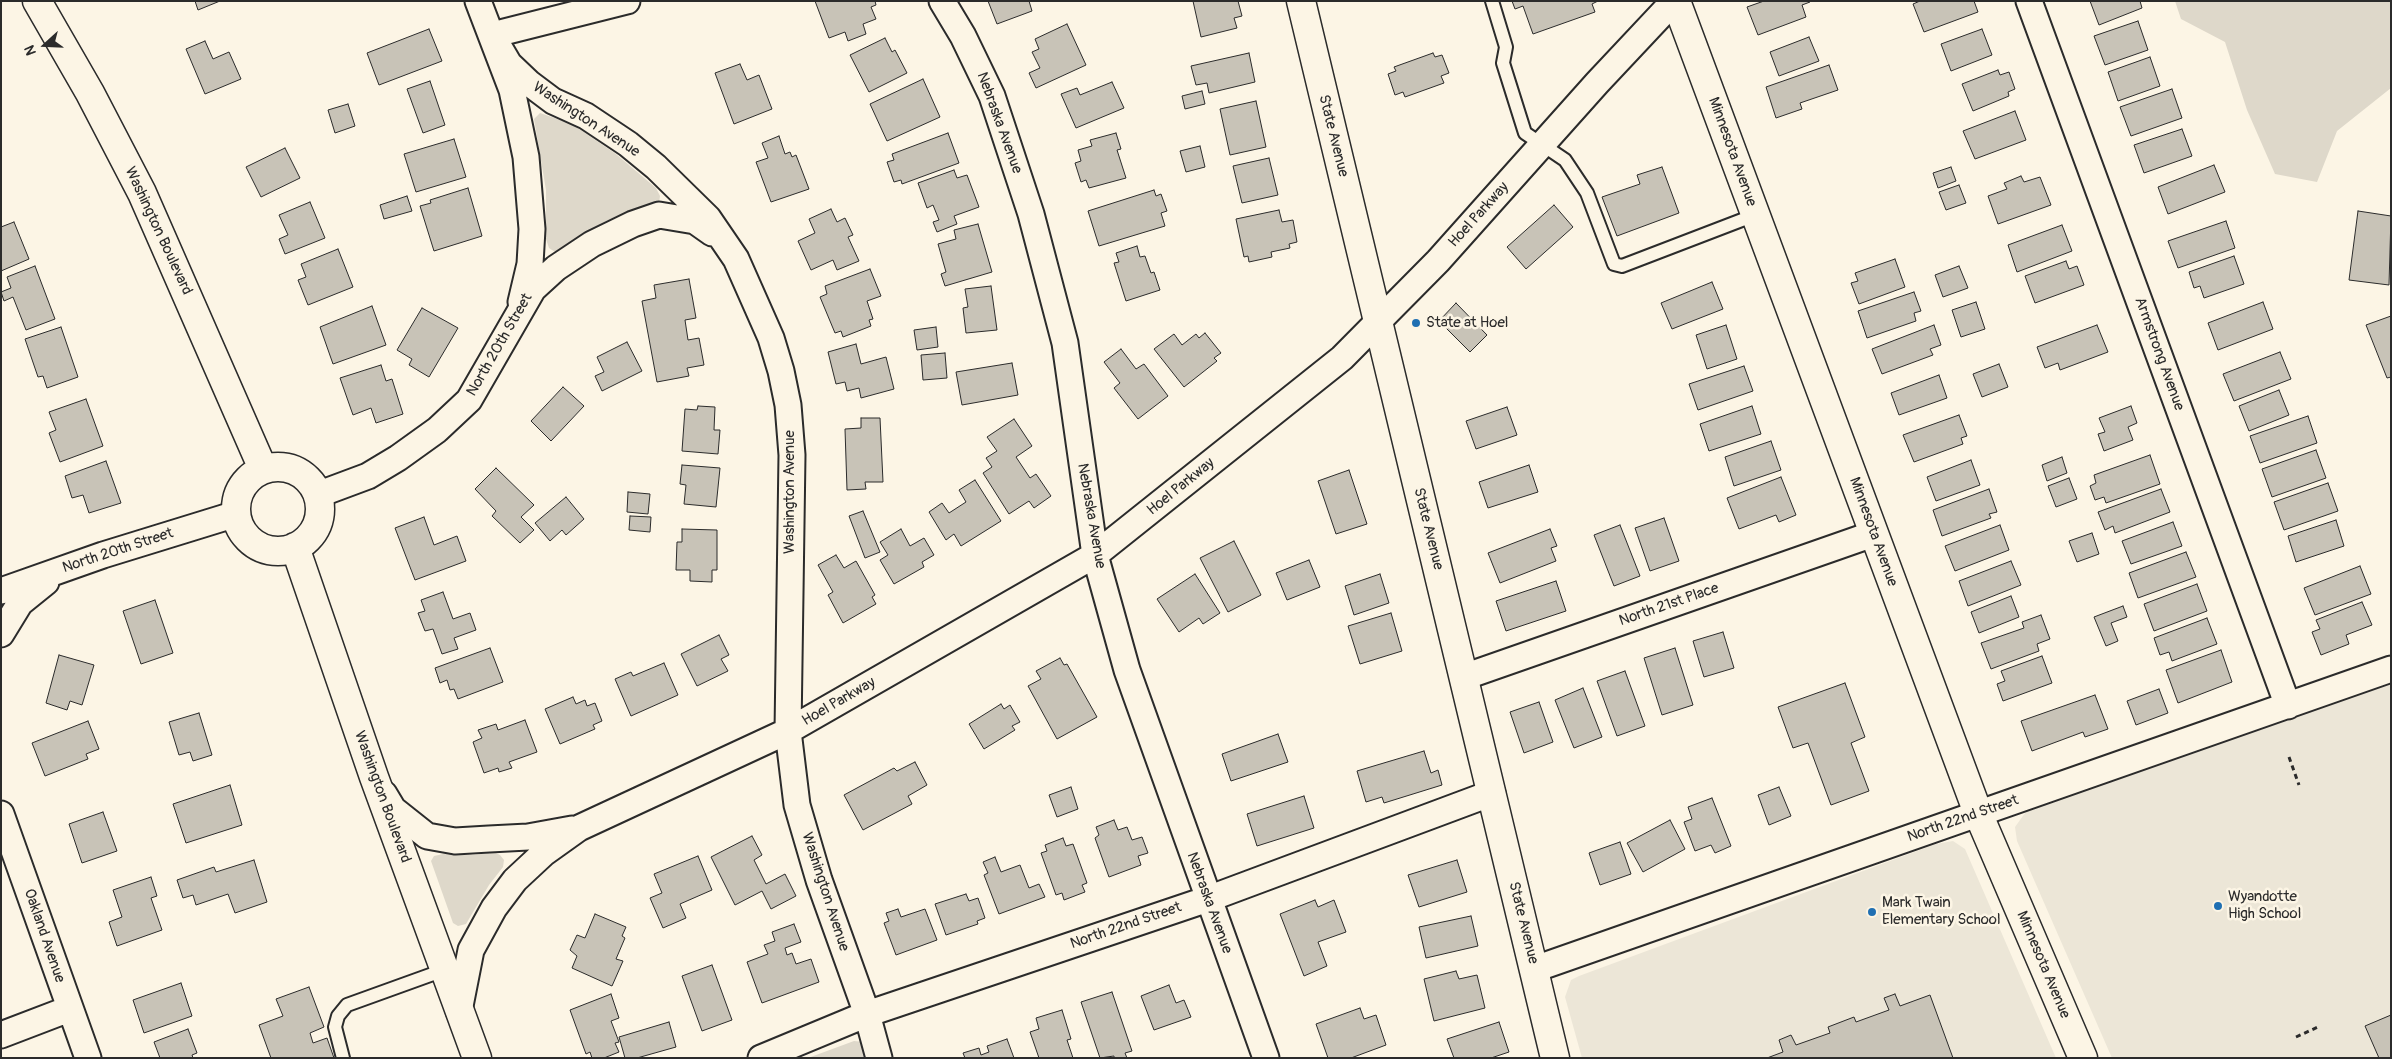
<!DOCTYPE html>
<html>
<head>
<meta charset="utf-8">
<style>
  body { margin:0 }
  #map { position:relative; width:2392px; height:1059px; overflow:hidden; background:#fcf5e5; font-family:Pangolin,sans-serif }
  canvas { display:block }
  .frame { position:absolute; inset:0; border:2px solid #2b2b2b; pointer-events:none }
  .north { position:absolute; left:20px; top:20px; width:50px; height:50px; -webkit-text-stroke:4px #fcf5e5; paint-order:stroke; rotate:250deg; font-size:14px; font-weight:700; line-height:20px; text-align:center; color:#2b2b2b }
  .north::after { content:''; display:block; margin:auto; width:18px; height:22px; background:#2b2b2b; clip-path:polygon(50% 0,100% 100%,50% 72%,0 100%) }
</style>
</head>
<body>
<div id="map">
<canvas width="2392" height="1059"></canvas>
<div class="frame"></div>
<div class="north">N</div>
</div>
<script>
const ctx = document.querySelector('canvas').getContext('2d');
ctx.lineJoin = 'round';
function fillPath(path, color) { ctx.fillStyle = color; ctx.fill(path, 'evenodd'); }
const shape = rows => new Path2D(rows.map(r => 'M' + r).join(''));
function trace(path, color, width, dash) { ctx.strokeStyle = color; ctx.lineWidth = width; ctx.lineCap = dash ? 'butt' : 'round'; ctx.setLineDash(dash || []); ctx.stroke(path); }
function label(font, color, halo, rows, align = 'center') {
  ctx.font = font + ' Pangolin,sans-serif'; ctx.lineWidth = 5; ctx.setLineDash([]); ctx.textBaseline = 'middle'; ctx.strokeStyle = halo; ctx.fillStyle = color; for (const [text, x, y, turn = 0] of rows) {
    ctx.save(); ctx.translate(x, y); ctx.rotate((+turn || 0) * Math.PI / 180); ctx.textAlign = isNaN(turn) ? turn : align; if (halo) ctx.strokeText(text, 0, 0); ctx.fillText(text, 0, 0); ctx.restore();
  }
}
fillPath(shape([
  [2391,682,2391,1058,2112,1058,2017,841,2015,827,2020,820,2028,809],
  [1953,841,1965,849,2056,1058,1582,1058,1565,997,1571,980,1579,976,1936,844]
]), '#ece6d7');
fillPath(shape([
  [2175,1,2391,1,2391,88,2337,131,2317,182,2275,174,2247,110,2225,42,2181,19],
  [540,113,572,124,616,154,656,188,660,196,659,203,606,221,563,250,555,252,549,248,546,239,546,190,534,119],
  [494,852,500,855,504,860,503,867,489,885,466,924,458,926,453,923,431,861,434,856,443,854,475,855],
  [854,1041,864,1042,872,1058,808,1058]
]), '#ded8ca');
const building = shape([
  [195,1,220,1,198,10,195,1],
  [815,1,875,1,876,5,871,7,876,19,863,24,866,34,848,41,845,32,829,38,815,1],
  [988,1,1029,1,1032,11,997,24,988,1],
  [1193,1,1238,1,1242,16,1234,18,1237,28,1201,37,1193,1],
  [1512,1,1598,1,1592,4,1595,12,1533,34,1523,6,1515,9,1512,1],
  [1764,1,1809,1,1810,2,1802,5,1806,17,1758,35,1747,7,1764,1],
  [1920,1,1974,1,1978,12,1924,32,1913,4,1920,1],
  [2090,1,2140,1,2142,8,2099,25,2090,1],
  [2138,21,2148,50,2105,65,2094,36,2138,21],
  [1067,24,1086,65,1036,88,1029,73,1040,68,1032,52,1039,49,1035,39,1067,24],
  [429,29,442,61,379,85,367,53,429,29],
  [1982,29,1992,55,1951,71,1941,44,1982,29],
  [1809,37,1819,61,1779,76,1770,52,1809,37],
  [885,38,892,52,895,50,907,73,869,92,850,55,885,38],
  [205,41,213,59,229,52,241,79,205,94,186,49,205,41],
  [1249,53,1255,82,1209,93,1207,83,1196,85,1191,66,1249,53],
  [1433,53,1435,57,1442,55,1449,73,1441,76,1444,83,1405,97,1403,92,1395,95,1388,74,1396,71,1394,67,1433,53],
  [2150,57,2160,86,2118,101,2108,72,2150,57],
  [740,64,747,80,759,75,772,109,734,124,715,73,740,64],
  [1829,65,1838,90,1800,103,1802,109,1776,118,1766,87,1829,65],
  [1998,70,2000,75,2009,72,2015,89,2008,92,2009,96,1973,111,1962,84,1998,70],
  [923,79,940,117,887,141,870,104,923,79],
  [430,81,445,125,423,133,407,89,430,81],
  [1112,82,1124,108,1076,128,1061,94,1077,88,1080,95,1112,82],
  [2172,89,2182,118,2131,136,2120,107,2172,89],
  [1202,91,1205,104,1185,109,1182,96,1202,91],
  [1256,101,1266,147,1230,155,1220,109,1256,101],
  [348,104,355,126,335,133,328,110,348,104],
  [2015,111,2026,140,1975,159,1963,131,2015,111],
  [2182,129,2192,156,2144,173,2134,145,2182,129],
  [948,133,959,163,902,184,901,180,894,182,887,162,894,160,892,154,948,133],
  [1116,133,1121,149,1117,150,1126,178,1089,188,1086,180,1081,182,1075,163,1081,161,1078,150,1092,146,1090,140,1116,133],
  [779,136,785,154,790,152,792,157,796,155,809,189,771,202,756,162,768,158,762,143,779,136],
  [454,139,466,177,416,192,404,154,454,139],
  [1200,146,1205,167,1186,172,1180,151,1200,146],
  [285,148,300,178,261,197,246,167,285,148],
  [1269,158,1278,195,1242,203,1233,166,1269,158],
  [2214,165,2225,192,2168,214,2158,187,2214,165],
  [1662,167,1679,213,1617,236,1602,197,1640,184,1637,175,1662,167],
  [1951,167,1956,181,1938,188,1933,173,1951,167],
  [954,170,957,178,967,175,979,207,954,216,957,224,937,232,933,222,939,220,933,205,927,208,918,183,954,170],
  [2021,176,2024,182,2040,177,2051,205,1998,224,1988,196,2007,189,2004,183,2021,176],
  [1959,185,1966,203,1946,210,1939,192,1959,185],
  [468,188,482,236,434,251,420,206,431,203,430,200,468,188],
  [1154,190,1156,196,1161,194,1167,211,1161,213,1165,226,1099,246,1088,211,1154,190],
  [407,196,412,211,384,219,380,205,407,196],
  [310,202,325,238,285,254,279,239,288,235,279,215,310,202],
  [1554,205,1573,227,1526,269,1507,247,1554,205],
  [831,209,837,222,845,218,853,235,848,237,859,261,837,270,833,260,811,270,798,241,815,233,809,219,831,209],
  [1279,210,1282,222,1293,220,1297,242,1289,244,1290,248,1271,252,1272,257,1249,262,1248,256,1244,257,1236,219,1279,210],
  [2358,211,2391,216,2389,285,2349,280,2358,211],
  [2226,221,2235,248,2178,268,2168,241,2226,221],
  [14,222,29,259,1,271,1,227,14,222],
  [978,224,992,272,945,286,941,274,946,272,938,244,956,239,954,230,978,224],
  [2062,225,2072,251,2017,272,2008,245,2062,225],
  [1137,246,1140,257,1145,256,1151,273,1154,272,1160,290,1126,301,1114,263,1119,262,1116,253,1137,246],
  [338,249,353,287,308,305,298,280,306,277,301,264,338,249],
  [2234,256,2244,284,2204,298,2200,286,2194,288,2189,272,2234,256],
  [1895,259,1905,287,1859,304,1851,283,1858,281,1855,273,1895,259],
  [2066,261,2069,269,2077,266,2084,285,2035,303,2025,276,2066,261],
  [35,266,55,319,26,330,13,297,4,301,1,292,11,288,7,277,35,266],
  [1959,266,1968,288,1943,297,1935,275,1959,266],
  [870,269,881,296,867,301,873,319,869,320,871,326,843,337,841,331,835,333,820,297,827,294,825,286,870,269],
  [689,279,696,318,685,320,688,340,699,338,704,365,687,368,689,376,657,382,642,301,656,298,654,285,689,279],
  [1712,282,1723,309,1672,329,1661,303,1712,282],
  [991,286,997,330,966,333,963,308,968,307,965,289,991,286],
  [1914,292,1921,311,1914,313,1916,321,1867,338,1858,311,1914,292],
  [1976,302,1985,329,1961,337,1952,310,1976,302],
  [2263,302,2273,329,2218,350,2208,323,2263,302],
  [1456,303,1487,335,1470,352,1439,321,1456,303],
  [372,306,386,345,333,364,320,327,372,306],
  [422,308,458,328,429,377,409,365,412,359,397,350,422,308],
  [2391,316,2391,377,2387,378,2366,325,2391,316],
  [1726,325,1737,359,1707,369,1696,335,1726,325],
  [1934,325,1941,345,1930,349,1933,355,1882,374,1872,349,1934,325],
  [2097,325,2108,352,2060,370,2058,363,2045,368,2037,347,2097,325],
  [61,327,78,377,47,388,43,376,38,377,25,339,61,327],
  [936,327,938,347,917,350,914,330,936,327],
  [1205,333,1221,353,1214,358,1217,361,1184,387,1154,349,1174,334,1182,345,1196,334,1199,338,1205,333],
  [627,342,642,371,602,391,595,376,604,372,597,357,627,342],
  [856,344,861,364,886,357,894,389,861,398,859,388,847,391,845,382,836,384,828,352,856,344],
  [1121,349,1136,369,1144,364,1168,396,1138,419,1114,388,1120,383,1104,362,1121,349],
  [2280,352,2291,379,2234,401,2223,374,2280,352],
  [945,353,947,378,923,380,921,355,945,353],
  [1012,363,1018,395,962,405,956,372,1012,363],
  [1999,364,2008,387,1982,397,1973,374,1999,364],
  [381,365,386,381,392,379,403,414,376,423,371,408,353,415,340,378,381,365],
  [1744,366,1753,391,1698,410,1689,384,1744,366],
  [1939,375,1947,398,1899,415,1891,393,1939,375],
  [563,387,584,406,551,441,531,421,563,387],
  [2279,390,2289,415,2249,431,2239,406,2279,390],
  [86,399,103,446,60,462,49,433,56,430,49,412,86,399],
  [698,406,715,407,714,430,720,430,718,454,682,451,685,409,697,410,698,406],
  [1752,406,1761,434,1709,451,1700,424,1752,406],
  [2131,406,2137,423,2128,427,2133,440,2104,451,2098,434,2105,432,2099,418,2131,406],
  [1507,407,1517,435,1476,449,1466,421,1507,407],
  [1959,415,1967,436,1961,438,1963,444,1914,462,1903,435,1959,415],
  [2308,416,2317,443,2260,463,2250,436,2308,416],
  [861,418,880,418,883,482,865,482,866,489,847,490,845,429,861,428,861,418],
  [1014,419,1032,446,1016,457,1030,478,1036,474,1051,496,1034,508,1029,501,1009,514,983,473,992,467,986,458,997,451,987,437,1014,419],
  [1771,441,1781,470,1734,486,1725,457,1771,441],
  [2316,450,2326,478,2272,497,2262,469,2316,450],
  [2150,455,2160,484,2106,503,2104,497,2095,500,2090,486,2096,483,2094,475,2150,455],
  [2062,457,2067,473,2047,481,2042,465,2062,457],
  [1971,460,1980,485,1936,501,1927,477,1971,460],
  [106,461,121,503,89,513,83,495,72,498,65,476,106,461],
  [682,465,720,468,716,507,684,504,686,485,680,484,682,465],
  [1529,465,1538,492,1488,508,1479,482,1529,465],
  [496,468,534,505,521,517,534,530,520,543,492,516,496,511,475,489,496,468],
  [1349,470,1367,524,1336,534,1318,481,1349,470],
  [1781,477,1796,515,1779,522,1776,515,1739,529,1727,498,1781,477],
  [2069,478,2077,499,2056,507,2048,486,2069,478],
  [975,480,1001,521,961,546,954,534,946,540,929,512,942,503,949,513,966,502,959,490,975,480],
  [2328,483,2338,511,2284,530,2274,502,2328,483],
  [1989,489,1997,512,1989,514,1991,518,1942,536,1933,510,1989,489],
  [2161,489,2170,512,2115,533,2113,526,2105,530,2098,512,2161,489],
  [628,492,650,494,648,514,627,512,628,492],
  [566,497,584,519,566,535,562,530,550,541,535,523,566,497],
  [863,511,880,552,865,558,849,516,863,511],
  [630,516,651,517,650,532,629,530,630,516],
  [424,517,434,545,457,536,466,561,415,580,395,528,424,517],
  [1664,518,1679,561,1650,571,1635,528,1664,518],
  [2336,520,2344,546,2296,562,2288,536,2336,520],
  [2173,522,2182,546,2131,564,2122,541,2173,522],
  [1620,525,1640,576,1614,586,1594,535,1620,525],
  [2000,525,2009,550,1955,571,1945,546,2000,525],
  [682,529,717,530,717,570,712,570,712,582,690,581,690,570,676,570,677,542,682,542,682,529],
  [901,529,910,546,924,538,934,555,922,562,924,567,894,584,880,560,888,555,880,542,901,529],
  [1550,529,1557,546,1551,548,1556,561,1500,583,1488,553,1550,529],
  [2092,533,2099,554,2077,562,2069,541,2092,533],
  [1234,541,1261,595,1228,612,1200,558,1234,541],
  [2186,552,2196,577,2138,598,2129,573,2186,552],
  [836,555,844,568,856,561,875,595,872,597,876,604,843,623,828,595,833,592,818,565,836,555],
  [1309,560,1320,587,1287,600,1276,573,1309,560],
  [2011,561,2021,585,1968,606,1959,581,2011,561],
  [2360,566,2371,594,2315,615,2304,588,2360,566],
  [1195,574,1220,613,1203,624,1199,618,1179,632,1157,599,1195,574],
  [1380,574,1389,603,1354,615,1345,586,1380,574],
  [1556,581,1566,611,1506,631,1496,601,1556,581],
  [2197,584,2207,611,2154,631,2144,604,2197,584],
  [443,592,453,619,470,613,476,630,454,638,458,649,442,654,433,629,425,631,418,613,425,611,421,600,443,592],
  [2011,596,2019,617,1979,633,1971,612,2011,596],
  [155,600,173,653,141,664,123,611,155,600],
  [2362,602,2372,625,2346,635,2349,644,2321,655,2312,632,2320,629,2316,620,2362,602],
  [2123,606,2127,617,2111,623,2118,641,2106,646,2094,617,2123,606],
  [1391,613,1402,651,1360,664,1348,626,1391,613],
  [2041,615,2050,639,2037,644,2039,651,1991,669,1981,643,2024,628,2022,622,2041,615],
  [2207,618,2217,644,2172,661,2169,652,2160,655,2154,638,2207,618],
  [1723,632,1734,668,1704,677,1693,641,1723,632],
  [719,635,729,655,721,659,728,671,697,686,681,654,719,635],
  [490,648,503,682,458,699,454,689,450,690,447,680,440,683,435,668,490,648],
  [1675,648,1693,705,1662,715,1644,658,1675,648],
  [2221,650,2232,682,2178,703,2166,670,2221,650],
  [59,655,94,665,82,705,70,701,67,710,46,703,59,655],
  [2042,656,2052,683,2003,701,1997,684,2005,681,2001,671,2042,656],
  [1060,658,1064,665,1067,664,1097,717,1057,739,1028,686,1041,679,1036,671,1060,658],
  [664,663,678,695,631,716,615,679,631,672,633,676,664,663],
  [1625,671,1645,726,1617,736,1597,681,1625,671],
  [1845,683,1865,737,1851,743,1869,791,1831,805,1808,743,1793,748,1778,707,1845,683],
  [1583,688,1602,737,1574,748,1555,700,1583,688],
  [2159,689,2168,713,2136,725,2127,701,2159,689],
  [2095,695,2108,729,2085,737,2083,732,2032,751,2021,721,2095,695],
  [573,697,576,704,585,700,587,706,595,703,602,721,593,725,595,729,560,744,545,709,573,697],
  [1539,702,1553,742,1524,753,1510,712,1539,702],
  [1001,704,1004,709,1010,705,1020,722,1012,726,1015,730,984,749,969,724,1001,704],
  [199,713,212,755,193,761,190,752,179,755,169,722,199,713],
  [525,720,537,752,509,762,512,768,499,772,498,768,484,773,473,742,482,738,478,730,496,724,498,730,525,720],
  [88,721,99,749,86,754,88,759,45,776,32,743,88,721],
  [1278,734,1288,762,1231,781,1222,754,1278,734],
  [1424,751,1431,773,1438,770,1442,785,1384,803,1382,797,1366,802,1357,771,1424,751],
  [915,762,927,785,908,796,912,804,863,830,844,795,894,768,897,771,915,762],
  [230,785,242,825,186,843,173,804,230,785],
  [1071,787,1078,809,1057,817,1049,795,1071,787],
  [1779,787,1791,816,1769,825,1758,795,1779,787],
  [1304,796,1314,828,1257,846,1247,814,1304,796],
  [1712,798,1731,846,1715,853,1711,845,1695,851,1684,822,1692,819,1688,807,1712,798],
  [103,812,117,851,82,863,69,824,103,812],
  [1114,820,1118,830,1127,827,1132,840,1142,837,1148,853,1138,856,1141,865,1109,877,1095,838,1099,835,1096,827,1114,820],
  [1670,820,1685,849,1643,872,1627,843,1670,820],
  [752,836,762,855,754,860,766,884,785,874,796,896,771,909,762,891,735,905,711,857,752,836],
  [1063,838,1066,846,1073,844,1087,883,1082,885,1085,892,1064,900,1062,893,1056,895,1041,853,1047,851,1045,845,1063,838],
  [1620,842,1631,874,1600,885,1589,853,1620,842],
  [698,856,712,890,680,904,686,918,663,928,650,898,662,893,654,874,698,856],
  [995,857,1001,872,1020,865,1029,888,1039,884,1045,897,999,914,984,875,988,873,983,862,995,857],
  [254,860,267,902,235,913,228,894,196,905,193,895,183,898,177,880,214,867,216,872,254,860],
  [1457,860,1467,892,1419,907,1408,875,1457,860],
  [151,877,157,896,151,898,162,930,117,946,109,922,122,917,113,890,151,877],
  [966,894,969,901,978,898,985,918,977,921,978,924,946,935,935,904,966,894],
  [1315,900,1318,907,1334,900,1346,932,1318,942,1327,966,1304,976,1280,914,1315,900],
  [898,909,901,917,925,909,937,940,896,955,884,923,889,921,886,913,898,909],
  [595,914,626,927,622,936,625,938,616,959,623,961,612,986,572,968,577,956,570,950,577,935,585,938,595,914],
  [1471,916,1478,946,1426,958,1419,927,1471,916],
  [794,924,801,942,785,948,787,955,792,953,796,964,811,959,819,982,762,1003,747,962,768,954,764,945,775,941,772,932,794,924],
  [712,965,732,1020,702,1031,682,976,712,965],
  [1456,971,1459,979,1477,975,1485,1008,1434,1021,1424,979,1456,971],
  [181,983,192,1016,144,1033,133,1000,181,983],
  [1169,985,1176,1003,1184,1000,1191,1017,1154,1030,1141,996,1169,985],
  [309,987,324,1027,310,1033,313,1043,327,1038,334,1058,271,1058,259,1025,283,1016,276,999,309,987],
  [1112,992,1132,1051,1125,1053,1127,1058,1114,1058,1114,1056,1100,1058,1081,1002,1112,992],
  [611,994,619,1018,611,1021,619,1042,615,1043,619,1052,604,1058,592,1058,590,1052,586,1054,570,1010,611,994],
  [1895,994,1900,1006,1930,995,1953,1058,1767,1058,1783,1052,1779,1040,1791,1035,1796,1045,1830,1033,1828,1027,1854,1017,1856,1022,1889,1010,1884,998,1895,994],
  [1360,1008,1364,1019,1376,1015,1386,1045,1351,1058,1328,1058,1316,1024,1360,1008],
  [1062,1010,1071,1039,1067,1040,1073,1058,1039,1058,1030,1032,1039,1029,1036,1018,1062,1010],
  [2391,1015,2391,1058,2379,1058,2365,1026,2391,1015],
  [669,1022,676,1047,637,1058,625,1058,619,1037,669,1022],
  [1499,1022,1509,1052,1491,1058,1454,1058,1447,1039,1499,1022],
  [188,1029,197,1053,192,1055,193,1058,160,1058,154,1042,188,1029],
  [1007,1039,1014,1058,1019,1058,965,1058,963,1053,979,1048,981,1055,989,1052,987,1046,1007,1039]
]);
fillPath(building, '#c8c3b7');
trace(building, '#2b2b2b', 1);
const lane = shape([
  [1492,1,1506,47,1503,63,1525,133,1565,160,1587,193,1614,264,1622,266,1755,215],
  [343,1058,335,1027,338,1016,347,1005,444,970]
]);
const street = shape([
  [478,1,512,90,526,157,532,229,530,264,521,302],
  [627,1,492,35,509,64,529,83,553,101,586,116,628,144,656,167,708,218,736,259,771,338,781,371,788,405,792,455,788,731,797,805,819,880,867,1014,879,1058],
  [942,1,963,36,992,96,1031,214,1065,343,1095,555,1127,670,1266,1058],
  [2029,1,2288,706],
  [317,495,368,476,398,458,437,430,469,400,533,289,556,268,592,244,633,224,659,215,695,221,712,233],
  [1,591,103,555,236,514],
  [1,634,20,603,46,582],
  [1464,677,1873,534],
  [384,794,393,809,427,836,455,841,489,839,528,837,572,829],
  [1,814,88,1058],
  [1535,969,2391,669],
  [459,1011,471,950,494,908,515,880,544,853,579,828,788,731,1095,555,1342,358,1438,261,1597,83,1674,1],
  [1,1035,69,1009],
  [761,1058,867,1014,1208,899,1492,793]
]);
const secondary = shape([
  [37,1,90,93,142,193,263,469],
  [1676,1,1978,813,2083,1058],
  '236 509a42 42 0 1 1 84 0a42 42 0 1 1-84 0Z',
  [295,547,374,777,477,1058]
]);
const primary = shape([
  [1301,1,1555,1058]
]);
trace(lane, '#2b2b2b', 16);
trace(street, '#2b2b2b', 29);
trace(secondary, '#2b2b2b', 31);
trace(primary, '#2b2b2b', 31);
trace(shape([
  [2289,757,2299,785],
  [2296,1037,2318,1027]
]), '#2b2b2b', 3, [5, 4]);
trace(lane, '#fcf5e5', 12);
trace(street, '#fcf5e5', 25);
trace(secondary, '#fcf5e5', 28);
trace(primary, '#fcf5e5', 28);
for (const [x, y, r, color] of [
  [1416,323,5,"#1f6fb2"],
  [2218,906,5,"#1f6fb2"],
  [1872,912,5,"#1f6fb2"]
]) { const dot = new Path2D(); dot.arc(x, y, r, 0, 2 * Math.PI); ctx.fillStyle = color; ctx.fill(dot); trace(dot, '#fcf5e5', 2); }
label('15px', '#2b2b2b', '#fcf5e5', [
  ["Washington Avenue",586,120,33],
  ["Nebraska Avenue",999,123,70],
  ["State Avenue",1333,136,76],
  ["Minnesota Avenue",1732,152,70],
  ["Hoel Parkway",1479,215,-48],
  ["Washington Boulevard",158,231,65],
  ["North 20th Street",500,345,-60],
  ["Armstrong Avenue",2159,354,70],
  ["Hoel Parkway",1181,487,-39],
  ["Washington Avenue",790,492,-90],
  ["Nebraska Avenue",1091,516,80],
  ["State Avenue",1428,529,76],
  ["Minnesota Avenue",1873,532,70],
  ["North 20th Street",118,551,-18],
  ["North 21st Place",1669,605,-19],
  ["Hoel Parkway",839,702,-30],
  ["Washington Boulevard",382,797,70],
  ["North 22nd Street",1963,819,-19],
  ["Washington Avenue",825,892,72],
  ["Nebraska Avenue",1209,903,70],
  ["State Avenue",1523,923,76],
  ["North 22nd Street",1126,926,-19],
  ["Oakland Avenue",44,936,71],
  ["Minnesota Avenue",2043,965,67]
]);
label('15px', '#2b2b2b', '#fcf5e5', [
  ["State at Hoel",1426,323],
  ["Wyandotte",2228,897],
  ["High School",2228,914],
  ["Mark Twain",1882,903],
  ["Elementary School",1882,920]
], 'left');
</script>
</body>
</html>
